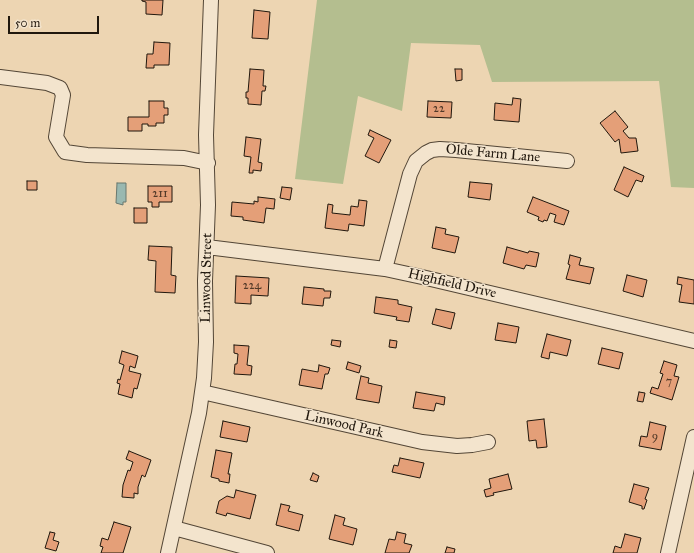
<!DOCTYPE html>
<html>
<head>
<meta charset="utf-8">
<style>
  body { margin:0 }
  #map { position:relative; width:694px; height:553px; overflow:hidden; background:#edd5b2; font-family:"IM FELL Great Primer",serif }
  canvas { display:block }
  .scale { position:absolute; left:8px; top:16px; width:91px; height:18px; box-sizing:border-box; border:2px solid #20170d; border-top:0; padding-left:5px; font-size:12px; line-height:14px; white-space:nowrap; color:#20170d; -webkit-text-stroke:3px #f3e4cd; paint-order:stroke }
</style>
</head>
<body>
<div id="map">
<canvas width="694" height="553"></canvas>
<div class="scale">50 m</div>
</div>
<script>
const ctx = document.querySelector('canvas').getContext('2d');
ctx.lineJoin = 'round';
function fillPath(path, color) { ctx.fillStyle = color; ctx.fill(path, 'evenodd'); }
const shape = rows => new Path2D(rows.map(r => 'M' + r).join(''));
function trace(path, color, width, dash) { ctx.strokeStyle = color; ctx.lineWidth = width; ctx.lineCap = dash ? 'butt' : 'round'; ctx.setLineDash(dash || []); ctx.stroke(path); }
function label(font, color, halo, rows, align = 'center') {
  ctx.font = font + ' "IM FELL Great Primer",serif'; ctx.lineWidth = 3; ctx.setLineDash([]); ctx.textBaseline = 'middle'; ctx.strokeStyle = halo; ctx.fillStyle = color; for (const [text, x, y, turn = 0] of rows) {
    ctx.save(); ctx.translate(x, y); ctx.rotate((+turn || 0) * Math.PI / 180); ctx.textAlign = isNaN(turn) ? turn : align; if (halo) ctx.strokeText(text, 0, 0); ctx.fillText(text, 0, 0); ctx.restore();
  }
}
fillPath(shape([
  [317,0,694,0,694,188,671,187,659,81,492,82,480,45,411,43,402,111,358,96,343,184,295,179]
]), '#b4be8f');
const water = shape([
  [117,183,126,183,126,202,123,202,123,205,116,203,117,183]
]);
fillPath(water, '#99b8b0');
trace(water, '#69786f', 1);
const building = shape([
  [142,0,163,0,162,15,146,14,146,2,142,1,142,0],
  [254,10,270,12,268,39,252,38,254,10],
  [154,42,170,43,169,65,154,65,154,68,146,68,147,54,153,54,154,42],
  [250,69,264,70,263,86,266,86,265,91,262,91,261,105,248,104,248,98,246,98,246,92,248,92,250,69],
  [455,69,462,69,462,80,456,81,455,69],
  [513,98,521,99,519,122,494,120,495,103,512,105,513,98],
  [149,101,164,101,164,108,168,108,168,115,164,115,164,123,156,123,156,126,148,126,148,124,142,124,142,131,128,131,128,117,149,117,149,101],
  [428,101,452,102,451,118,427,117,428,101],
  [615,111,628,127,623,131,629,138,636,138,638,151,621,153,619,139,615,142,600,123,615,111],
  [370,130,391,140,379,163,365,156,374,138,368,135,370,130],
  [246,137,261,139,258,162,262,163,261,171,253,170,253,173,249,173,251,157,244,156,246,137],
  [624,167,644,176,642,182,636,180,628,197,614,190,624,167],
  [27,181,37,181,37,190,27,190,27,181],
  [470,182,492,184,490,200,468,197,470,182],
  [148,186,172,186,172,202,159,202,159,207,152,207,152,202,148,202,148,186],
  [282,187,292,188,290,200,280,198,282,187],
  [258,197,275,199,274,209,266,208,264,223,243,220,243,217,231,216,232,202,254,204,254,201,258,202,258,197],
  [533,197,569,211,564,225,554,222,556,215,550,213,547,221,544,220,543,222,538,220,539,217,527,212,533,197],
  [359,200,367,201,364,226,349,224,348,231,325,228,328,204,333,205,332,213,350,215,351,206,358,207,359,200],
  [134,208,147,208,147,223,134,223,134,208],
  [436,227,446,229,445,234,459,237,455,253,432,248,436,227],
  [149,246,172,247,171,275,176,276,175,293,155,292,156,261,148,260,149,246],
  [507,247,528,253,529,251,539,253,536,267,526,265,524,269,503,263,507,247],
  [570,255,581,258,579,265,594,268,590,284,566,279,570,265,568,264,570,255],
  [627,275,647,280,643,297,623,291,627,275],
  [236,276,269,278,268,296,251,295,251,304,235,303,236,276],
  [678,277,694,280,694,304,679,302,682,285,677,284,678,277],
  [304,287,324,289,324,291,331,291,330,298,324,298,323,306,302,304,304,287],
  [376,297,398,300,398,304,412,307,409,322,396,320,397,317,374,313,376,297],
  [436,309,455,313,451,329,432,324,436,309],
  [498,323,519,327,516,343,495,340,498,323],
  [547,334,571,340,567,356,550,352,549,359,541,357,547,334],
  [332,340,341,341,340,347,331,345,332,340],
  [390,340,397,341,396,348,389,347,390,340],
  [234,345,249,346,247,365,252,366,251,375,234,374,235,364,237,364,238,354,234,353,234,345],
  [602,348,623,353,619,369,598,364,602,348],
  [122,351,138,356,135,368,130,366,129,371,141,374,137,389,134,388,132,398,118,394,120,384,117,383,118,379,120,380,124,365,119,363,122,351],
  [664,361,677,365,674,376,679,377,672,400,650,393,652,387,658,389,663,374,660,373,664,361],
  [348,362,361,366,359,373,346,369,348,362],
  [319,365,330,368,328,374,325,374,322,389,299,385,302,369,318,372,319,365],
  [361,376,369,378,368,383,382,386,379,403,356,399,361,376],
  [416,392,445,397,444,405,436,403,434,411,413,408,416,392],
  [639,392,645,393,643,402,637,401,639,392],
  [544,419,547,447,537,448,536,440,529,441,527,421,544,419],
  [223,421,250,427,247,442,220,437,223,421],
  [650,422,666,426,661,450,639,446,641,436,647,437,650,422],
  [216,450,232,453,228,474,230,474,229,483,219,481,219,479,211,477,216,450],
  [129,451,151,460,145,477,142,475,138,487,138,494,134,493,134,498,122,497,123,485,128,470,130,471,133,462,126,459,129,451],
  [400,458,424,463,420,478,392,472,394,465,398,466,400,458],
  [313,473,319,476,317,482,310,480,313,473],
  [508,474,512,489,493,493,494,495,486,497,484,490,491,488,489,479,508,474],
  [634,484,649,488,645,499,647,500,644,509,642,509,642,506,629,502,634,484],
  [236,490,256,495,250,519,227,513,226,516,216,513,219,501,227,496,234,498,236,490],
  [281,504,290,506,288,511,303,515,299,531,276,525,281,504],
  [335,515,345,518,343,525,357,529,353,545,329,539,335,515],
  [114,522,131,527,123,553,101,553,103,547,100,546,102,538,108,540,114,522],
  [50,532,55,533,53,540,59,542,56,551,45,548,50,532],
  [397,532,406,534,404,543,412,545,409,553,385,553,389,539,395,540,397,532],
  [625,534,641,538,637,553,613,553,615,546,621,548,625,534],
  [447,547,455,549,454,553,445,553,447,547]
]);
fillPath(building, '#e49f78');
trace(building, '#20170d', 1);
const minor = shape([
  [0,77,47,83,60,88,63,95,56,137,65,152,87,155,184,158,208,163],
  [207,247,385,269,422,277,694,341],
  [385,269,410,174,416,161,426,153,432,150,440,149,456,150,567,161],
  [202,392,422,442,457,446,472,445,488,442],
  [174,528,267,553],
  [168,553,199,413,204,378,206,342,205,281,208,205,206,135,211,0],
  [668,553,694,437]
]);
trace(minor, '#534636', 16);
trace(minor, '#f3e4cd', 14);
label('12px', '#513928', null, [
  ["22",439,109],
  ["211",160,194],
  ["224",252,286],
  ["7",669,382],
  ["9",655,437]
]);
label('14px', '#20170d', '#f3e4cd', [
  ["Olde Farm Lane",493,154,5],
  ["Linwood Street",207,278,-89],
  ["Highfield Drive",452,284,13],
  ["Linwood Park",344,425,13]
]);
</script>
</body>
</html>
